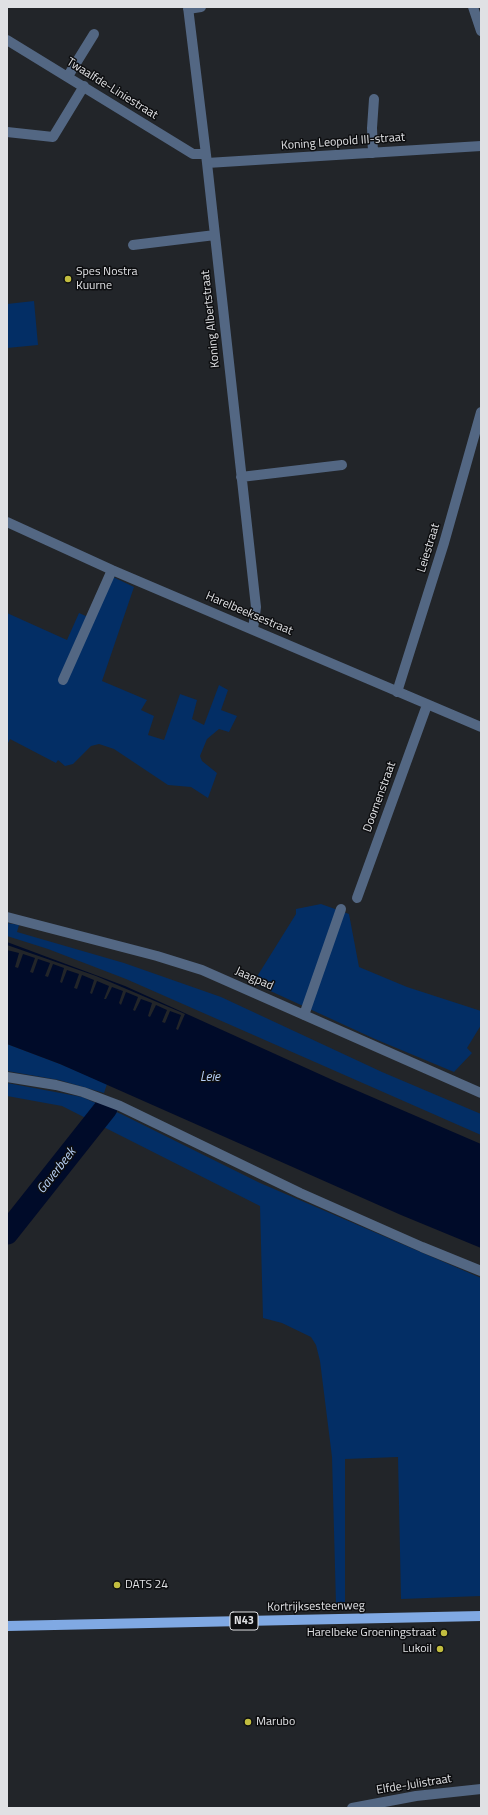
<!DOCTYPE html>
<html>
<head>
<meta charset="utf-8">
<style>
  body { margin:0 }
  #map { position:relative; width:488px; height:1815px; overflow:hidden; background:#222529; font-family:"Titillium Web",sans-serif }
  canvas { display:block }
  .frame { position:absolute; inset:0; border:8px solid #e0e1e4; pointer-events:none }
</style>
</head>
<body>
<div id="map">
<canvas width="488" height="1815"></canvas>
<div class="frame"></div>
</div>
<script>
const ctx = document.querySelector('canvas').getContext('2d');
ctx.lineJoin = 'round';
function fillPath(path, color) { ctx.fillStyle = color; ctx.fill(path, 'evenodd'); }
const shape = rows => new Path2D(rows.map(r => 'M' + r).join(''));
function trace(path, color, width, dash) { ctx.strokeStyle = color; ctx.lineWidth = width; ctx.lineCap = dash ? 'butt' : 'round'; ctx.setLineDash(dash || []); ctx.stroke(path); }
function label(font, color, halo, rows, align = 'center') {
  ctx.font = font + ' "Titillium Web",sans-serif'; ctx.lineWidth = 3; ctx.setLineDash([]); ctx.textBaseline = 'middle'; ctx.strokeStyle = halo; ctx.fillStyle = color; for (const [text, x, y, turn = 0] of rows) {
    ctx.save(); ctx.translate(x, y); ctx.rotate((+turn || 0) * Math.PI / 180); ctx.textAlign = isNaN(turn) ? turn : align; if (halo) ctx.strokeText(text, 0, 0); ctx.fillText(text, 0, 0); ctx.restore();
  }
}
fillPath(shape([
  [34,301,38,345,7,348,7,304],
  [107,574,134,587,102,681,147,700,141,710,154,716,148,735,164,740,180,694,197,700,192,719,204,725,219,685,228,690,221,710,237,716,229,732,219,729,207,739,200,756,202,761,217,773,208,798,191,787,168,785,114,749,99,744,91,746,73,764,65,766,58,760,56,763,10,739,7,745,7,613,67,640,79,613,88,617],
  [321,904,349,914,359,967,407,987,481,1011,481,1025,467,1048,472,1053,454,1072,375,1039,253,983,296,914,296,909],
  [7,923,19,925,17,932,124,963,221,997,382,1072,481,1114,481,1135,126,979,48,949,7,936],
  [7,1044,60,1064,107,1084,104,1093,59,1080,7,1071],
  [7,1083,82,1097,121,1114,260,1183,481,1278,481,1596,401,1599,398,1457,345,1459,345,1605,336,1604,332,1457,320,1361,316,1345,311,1337,282,1323,263,1318,260,1206,62,1106,7,1096]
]), '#032e65');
fillPath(shape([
  [7,942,125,986,337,1082,481,1144,481,1248,401,1215,60,1064,7,1044]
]), '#000b29');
fillPath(shape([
  [7,945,96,976,185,1014,178,1030,176,1029,181,1015,170,1011,165,1023,162,1022,167,1010,156,1005,150,1017,148,1016,152,1003,141,999,135,1011,133,1010,138,997,126,992,121,1005,119,1003,123,991,112,987,106,999,104,999,109,986,97,981,92,994,90,993,94,980,82,975,77,989,74,988,79,974,67,970,62,983,60,982,64,968,53,964,48,977,45,976,50,963,38,959,33,973,30,972,35,958,23,954,18,968,15,967,19,953,7,950]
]), '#222529');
trace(shape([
  [7,1233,106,1108]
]), '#000b29', 23);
trace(shape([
  [188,7,207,163,256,607,253,629],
  [473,7,481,31],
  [188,9,201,7],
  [7,40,193,154,205,154],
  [68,76,94,34],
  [7,132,53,137,84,86],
  [373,153,372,128,374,99],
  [207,163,481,146],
  [133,245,215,235],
  [241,477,342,465],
  [7,522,112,570,481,727],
  [63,680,112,570],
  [397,692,444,543,481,412],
  [357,898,427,705],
  [7,917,157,956,202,970,481,1093],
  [304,1015,341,909],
  [7,1077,56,1085,83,1092,120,1106,300,1193,422,1247,481,1271],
  [352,1808,416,1796,481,1789]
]), '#536783', 10);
trace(shape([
  [7,1626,481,1616]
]), '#80a9e3', 10);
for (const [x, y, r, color] of [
  [68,279,4,"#c2bd3f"],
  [117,1585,4,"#c2bd3f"],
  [444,1633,4,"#c2bd3f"],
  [440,1649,4,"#c2bd3f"],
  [248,1722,4,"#c2bd3f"]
]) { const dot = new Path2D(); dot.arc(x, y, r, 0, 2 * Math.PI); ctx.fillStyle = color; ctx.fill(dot); trace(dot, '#0d0e10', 1.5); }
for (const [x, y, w] of [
  [244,1621,28]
]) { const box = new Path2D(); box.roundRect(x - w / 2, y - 9, w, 18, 3); ctx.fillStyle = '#0d0e10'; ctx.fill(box); trace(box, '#e0e1e4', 1); }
label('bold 11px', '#e0e1e4', null, [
  ["N43",244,1621]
]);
label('12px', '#e0e1e4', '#0d0e10', [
  ["Twaalfde-Liniestraat",112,89,32],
  ["Koning Leopold III-straat",343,142,-4],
  ["Koning Albertstraat",211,319,-96],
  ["Leiestraat",429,548,-73],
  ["Harelbeeksestraat",249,614,23],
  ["Doornenstraat",380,797,-70],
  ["Jaagpad",254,979,24],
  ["Kortrijksesteenweg",316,1607,-1],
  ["Elfde-Julistraat",414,1785,-9]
]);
label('12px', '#e0e1e4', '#0d0e10', [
  ["Spes Nostra",76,272],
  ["Kuurne",76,286],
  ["DATS 24",125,1585],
  ["Harelbeke Groeningstraat",436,1633,"right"],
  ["Lukoil",432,1649,"right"],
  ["Marubo",256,1722]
], 'left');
label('italic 13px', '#b7d0f5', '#0d0e10', [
  ["Leie",210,1078],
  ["Gaverbeek",57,1171,-52]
]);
</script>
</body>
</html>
